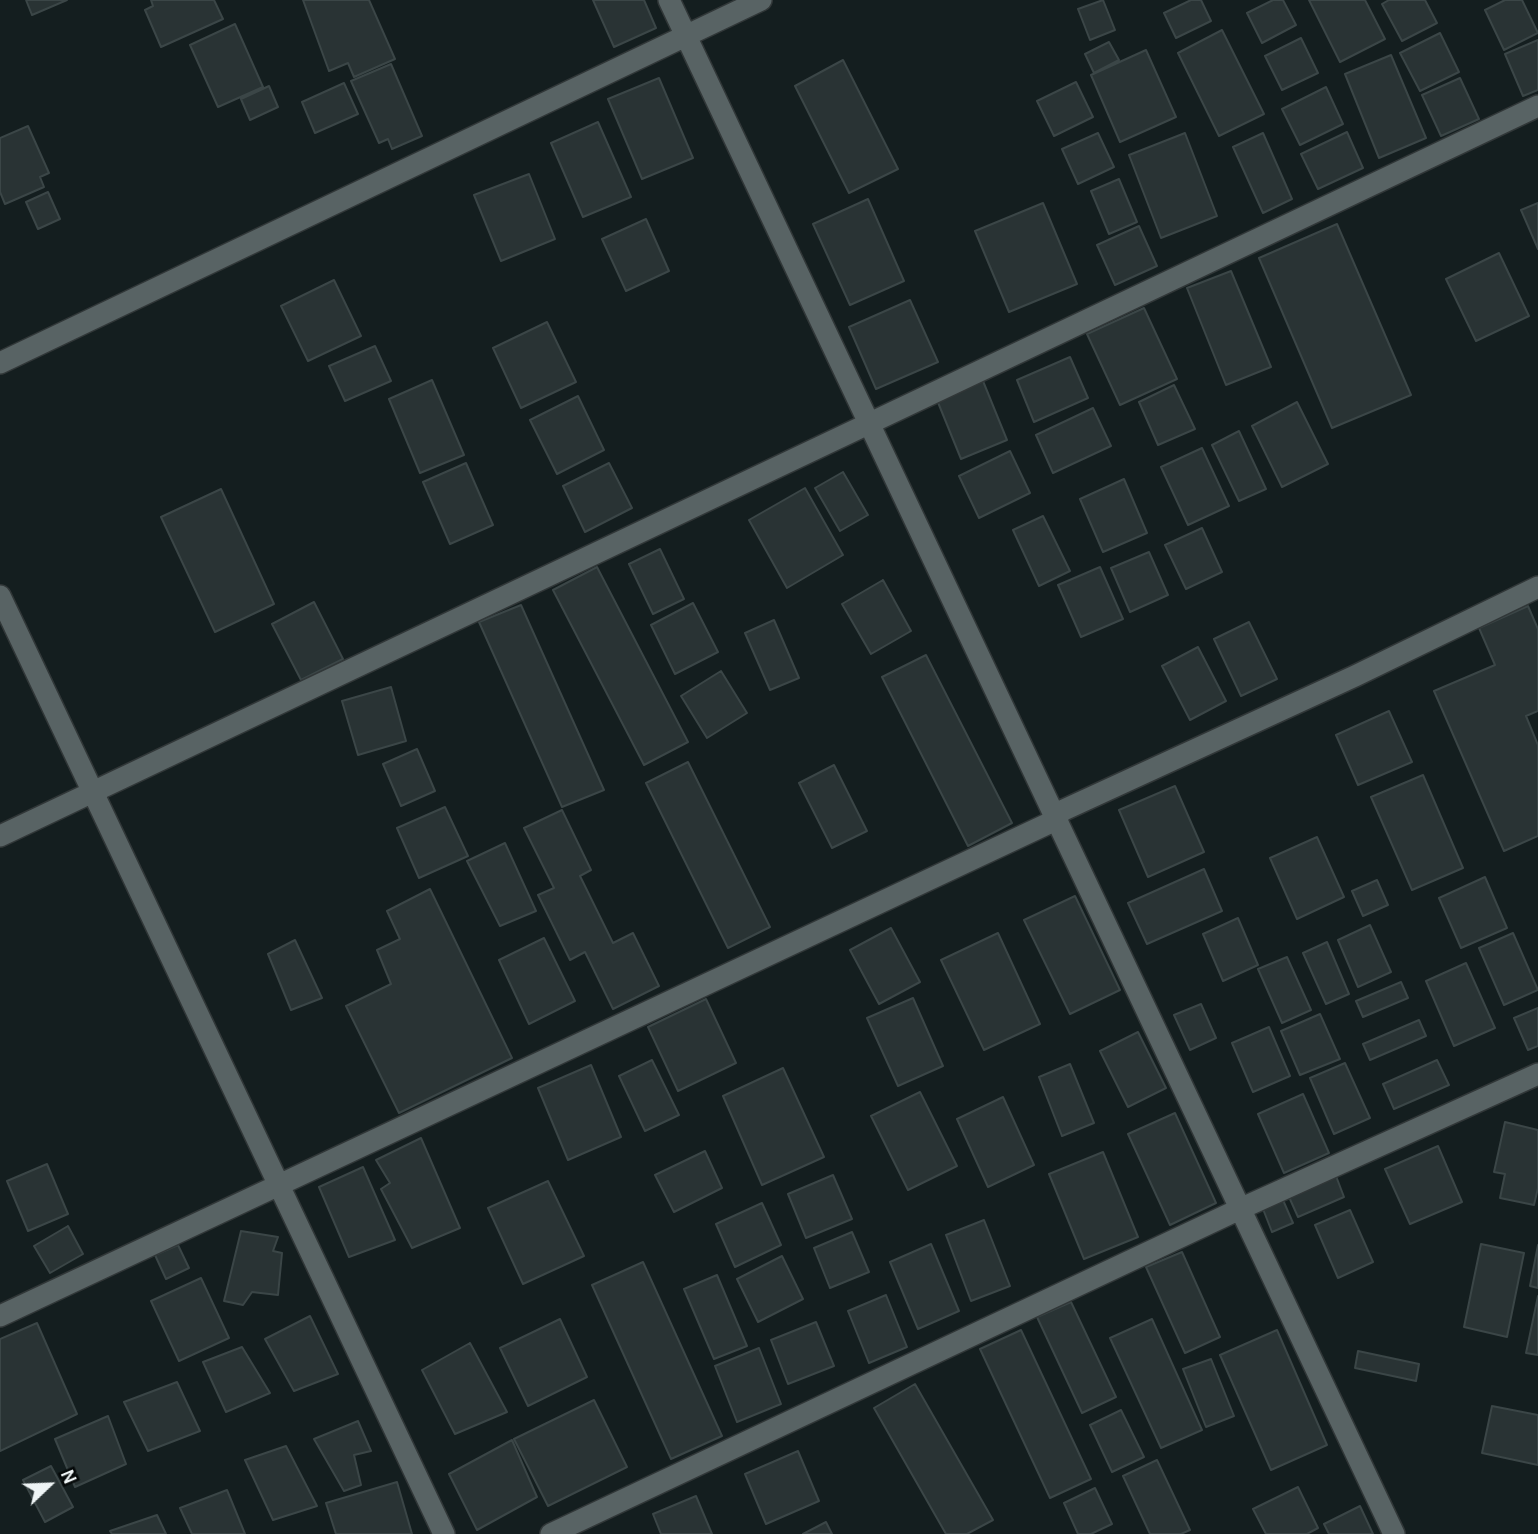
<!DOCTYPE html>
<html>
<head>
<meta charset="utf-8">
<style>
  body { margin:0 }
  #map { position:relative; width:1538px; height:1534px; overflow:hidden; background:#141e1f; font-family:Karla,sans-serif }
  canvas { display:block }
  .north { position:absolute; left:14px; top:1450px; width:70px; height:70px; -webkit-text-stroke:5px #040808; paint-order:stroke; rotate:67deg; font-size:19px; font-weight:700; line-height:28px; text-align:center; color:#eef4f5 }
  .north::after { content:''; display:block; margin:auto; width:24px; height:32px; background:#eef4f5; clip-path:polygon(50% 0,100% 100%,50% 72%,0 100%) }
</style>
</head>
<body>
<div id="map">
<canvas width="1538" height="1534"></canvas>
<div class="north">N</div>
</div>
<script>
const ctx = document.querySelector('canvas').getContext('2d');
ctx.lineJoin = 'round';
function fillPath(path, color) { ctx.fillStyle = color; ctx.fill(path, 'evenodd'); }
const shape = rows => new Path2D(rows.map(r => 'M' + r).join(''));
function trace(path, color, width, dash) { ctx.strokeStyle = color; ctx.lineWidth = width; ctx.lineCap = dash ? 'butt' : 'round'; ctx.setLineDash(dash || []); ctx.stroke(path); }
const building = shape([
  [26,0,67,0,32,15,26,0],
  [151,0,214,0,223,19,161,47,145,10,153,6,151,0],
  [303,0,369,0,395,59,354,77,348,63,329,71,303,0],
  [593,0,644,0,656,28,614,47,593,0],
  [1103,0,1115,30,1090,40,1078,9,1103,0],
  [1191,0,1201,0,1211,21,1176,38,1164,13,1191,0],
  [1273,0,1283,0,1296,25,1262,43,1247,13,1273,0],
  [1309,0,1365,0,1385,39,1340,62,1309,0],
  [1389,0,1425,0,1437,23,1402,41,1382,4,1389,0],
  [1505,0,1522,0,1538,33,1504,50,1485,10,1505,0],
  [235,24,263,87,218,107,190,45,235,24],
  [1222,30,1264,114,1219,136,1178,53,1222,30],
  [1440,33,1459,72,1420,91,1400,53,1440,33],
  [1301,38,1318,73,1282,90,1265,56,1301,38],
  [1538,40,1538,90,1523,96,1505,54,1538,40],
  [1109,42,1119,60,1094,73,1085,54,1109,42],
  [1146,50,1176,117,1120,142,1091,75,1146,50],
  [1391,55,1426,138,1379,158,1345,74,1391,55],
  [843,60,898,169,849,193,795,86,843,60],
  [391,64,422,136,392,149,388,139,379,143,351,81,391,64],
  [659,78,693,158,642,179,608,99,659,78],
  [1460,78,1479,119,1441,136,1422,95,1460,78],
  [1076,82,1093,117,1054,136,1037,101,1076,82],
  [344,83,358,114,315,133,302,102,344,83],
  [269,86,278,107,250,120,241,99,269,86],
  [1326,87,1343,124,1300,145,1282,109,1326,87],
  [598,122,631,197,583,217,551,143,598,122],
  [28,126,49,173,40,177,44,187,5,204,0,192,0,138,28,126],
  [1347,132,1363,168,1318,189,1301,154,1347,132],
  [1098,133,1114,167,1078,184,1062,149,1098,133],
  [1185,133,1217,216,1161,238,1129,155,1185,133],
  [1263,133,1292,199,1263,213,1233,147,1263,133],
  [529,174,555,239,501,261,474,195,529,174],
  [1119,179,1137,222,1109,234,1091,191,1119,179],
  [48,192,60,219,38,229,26,202,48,192],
  [868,199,904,281,850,305,813,224,868,199],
  [1043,203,1077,284,1009,312,975,231,1043,203],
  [1538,203,1538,249,1521,210,1538,203],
  [646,219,669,271,626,291,602,239,646,219],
  [1337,224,1411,395,1332,428,1259,258,1337,224],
  [1139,226,1157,266,1115,285,1097,245,1139,226],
  [1499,253,1529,316,1476,341,1446,279,1499,253],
  [1231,271,1271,367,1226,385,1187,288,1231,271],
  [334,280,361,336,308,361,281,306,334,280],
  [910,300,938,362,876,389,849,327,910,300],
  [1144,308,1177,379,1120,405,1087,334,1144,308],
  [547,322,576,382,521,408,493,348,547,322],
  [375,346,391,381,345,401,329,366,375,346],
  [1070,357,1088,398,1034,422,1017,380,1070,357],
  [432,380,464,455,420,473,389,399,432,380],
  [983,381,1007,440,961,459,937,400,983,381],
  [1174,385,1195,429,1158,445,1139,402,1174,385],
  [578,396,604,450,557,474,530,420,578,396],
  [1297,402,1328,464,1282,487,1252,426,1297,402],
  [1093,408,1111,446,1053,473,1036,435,1093,408],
  [1239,431,1266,489,1239,501,1212,445,1239,431],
  [1202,448,1229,506,1188,525,1161,467,1202,448],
  [1010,451,1030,493,979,518,959,476,1010,451],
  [466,463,493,525,450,544,423,482,466,463],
  [609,463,632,508,585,532,563,486,609,463],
  [843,472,868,515,840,531,815,488,843,472],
  [1124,479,1147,533,1103,552,1080,499,1124,479],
  [805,488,843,555,787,588,749,520,805,488],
  [221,489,274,604,215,632,161,517,221,489],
  [1043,516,1070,571,1039,586,1013,530,1043,516],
  [1202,528,1222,572,1186,589,1165,545,1202,528],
  [660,549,684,599,653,614,629,564,660,549],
  [1149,552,1168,595,1130,612,1111,568,1149,552],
  [597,567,688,742,644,765,553,590,597,567],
  [1100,567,1123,619,1081,637,1058,585,1100,567],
  [883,580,911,631,871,654,842,604,883,580],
  [314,602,343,659,301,680,272,624,314,602],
  [693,603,718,652,675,674,651,625,693,603],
  [521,605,604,790,562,807,479,622,521,605],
  [1528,606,1538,629,1538,711,1526,716,1538,745,1538,836,1504,851,1434,691,1495,665,1479,628,1528,606],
  [774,620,799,678,770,690,745,633,774,620],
  [1249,622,1277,679,1241,696,1214,639,1249,622],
  [1198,647,1226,701,1190,720,1162,666,1198,647],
  [926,655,1012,823,968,846,882,677,926,655],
  [721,671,747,713,707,738,681,696,721,671],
  [391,687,406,741,358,755,342,701,391,687],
  [1389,711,1412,762,1358,785,1336,735,1389,711],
  [417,749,435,791,401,806,383,764,417,749],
  [688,762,770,927,728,948,646,783,688,762],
  [834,765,867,831,832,848,799,783,834,765],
  [1423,775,1463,868,1412,890,1371,797,1423,775],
  [1175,786,1204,852,1148,877,1119,810,1175,786],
  [445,807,468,856,419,878,397,828,445,807],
  [562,810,591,870,580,876,613,943,633,933,659,986,613,1009,585,952,570,960,538,895,554,888,524,828,562,810],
  [1317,837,1344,897,1297,919,1270,858,1317,837],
  [505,843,536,911,500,926,467,861,505,843],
  [1204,869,1222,911,1147,944,1128,903,1204,869],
  [1485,877,1507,928,1461,948,1439,898,1485,877],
  [1377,880,1388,905,1363,916,1352,891,1377,880],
  [430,889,512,1058,399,1113,346,1006,391,984,377,950,400,939,387,911,430,889],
  [1075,896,1120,990,1070,1014,1024,920,1075,896],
  [1238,918,1258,965,1223,981,1203,934,1238,918],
  [1370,925,1391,972,1358,987,1338,940,1370,925],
  [891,928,920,982,879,1004,850,950,891,928],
  [998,933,1040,1024,984,1050,941,960,998,933],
  [1513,933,1538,990,1504,1005,1479,948,1513,933],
  [544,938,575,1001,529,1024,499,960,544,938],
  [295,940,322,998,291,1010,268,954,295,940],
  [1327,942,1349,994,1326,1004,1303,953,1327,942],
  [1287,957,1311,1010,1282,1023,1258,969,1287,957],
  [1466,963,1495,1028,1454,1046,1426,981,1466,963],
  [1401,982,1408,998,1363,1017,1356,1001,1401,982],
  [913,998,943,1066,898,1086,867,1018,913,998],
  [706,999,736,1063,678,1091,648,1027,706,999],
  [1201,1004,1216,1038,1190,1050,1174,1015,1201,1004],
  [1538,1008,1538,1046,1528,1050,1514,1018,1538,1008],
  [1320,1014,1340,1059,1300,1075,1281,1031,1320,1014],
  [1419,1020,1426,1036,1370,1060,1363,1044,1419,1020],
  [1269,1027,1290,1076,1253,1092,1232,1043,1269,1027],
  [1138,1032,1166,1088,1128,1107,1100,1051,1138,1032],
  [652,1060,679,1115,645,1131,619,1076,652,1060],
  [1437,1060,1449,1085,1394,1109,1383,1084,1437,1060],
  [1345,1063,1370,1118,1334,1134,1310,1078,1345,1063],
  [1070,1064,1094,1123,1062,1136,1039,1077,1070,1064],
  [591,1065,621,1137,568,1160,538,1088,591,1065],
  [783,1068,824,1157,762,1185,723,1096,783,1068],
  [920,1092,957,1166,908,1190,871,1116,920,1092],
  [1303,1094,1329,1153,1284,1173,1258,1114,1303,1094],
  [1003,1097,1034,1165,988,1187,957,1119,1003,1097],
  [1175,1113,1216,1203,1170,1225,1128,1134,1175,1113],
  [1505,1122,1538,1130,1538,1188,1534,1205,1500,1198,1505,1174,1494,1172,1505,1122],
  [421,1138,460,1228,412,1248,381,1189,390,1183,376,1160,421,1138],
  [1438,1146,1462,1202,1410,1224,1385,1169,1438,1146],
  [705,1151,722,1188,674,1212,655,1175,705,1151],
  [1103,1152,1138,1237,1084,1259,1049,1174,1103,1152],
  [47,1164,68,1214,28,1231,7,1181,47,1164],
  [363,1167,395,1240,349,1257,319,1187,363,1167],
  [833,1175,852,1219,806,1238,788,1194,833,1175],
  [1336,1176,1344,1197,1298,1217,1289,1197,1336,1176],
  [548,1181,584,1256,523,1284,488,1208,548,1181],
  [1283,1200,1293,1223,1272,1232,1263,1209,1283,1200],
  [762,1203,781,1245,735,1267,716,1224,762,1203],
  [1350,1210,1373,1262,1338,1278,1315,1225,1350,1210],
  [984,1220,1010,1286,971,1301,946,1235,984,1220],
  [68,1226,83,1254,50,1273,34,1246,68,1226],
  [241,1231,278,1237,273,1251,282,1253,278,1295,252,1292,243,1305,224,1301,241,1231],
  [852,1232,869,1272,830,1288,814,1248,852,1232],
  [931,1244,959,1311,918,1329,890,1262,931,1244],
  [1481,1244,1524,1253,1507,1337,1464,1327,1481,1244],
  [178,1245,189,1268,166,1279,155,1255,178,1245],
  [1538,1245,1538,1288,1530,1286,1538,1245],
  [1182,1252,1220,1337,1185,1353,1146,1267,1182,1252],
  [782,1256,803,1299,758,1322,737,1279,782,1256],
  [643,1262,722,1436,671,1459,592,1285,643,1262],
  [717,1275,747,1346,714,1359,684,1289,717,1275],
  [201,1278,229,1338,179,1361,151,1301,201,1278],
  [886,1295,907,1347,869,1363,848,1311,886,1295],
  [1538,1296,1538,1355,1526,1353,1538,1296],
  [1071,1302,1116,1397,1082,1413,1037,1317,1071,1302],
  [310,1316,338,1374,294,1391,265,1339,310,1316],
  [560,1319,587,1377,528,1406,500,1348,560,1319],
  [1152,1319,1202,1430,1161,1448,1110,1338,1152,1319],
  [816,1322,834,1366,788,1384,771,1340,816,1322],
  [37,1323,77,1414,0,1451,0,1339,37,1323],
  [1021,1330,1091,1479,1050,1498,980,1349,1021,1330],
  [1277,1330,1327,1445,1271,1470,1220,1355,1277,1330],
  [470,1343,507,1412,455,1434,422,1370,470,1343],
  [242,1347,270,1393,226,1412,203,1362,242,1347],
  [759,1348,781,1404,737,1422,715,1366,759,1348],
  [1358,1351,1419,1364,1416,1381,1355,1368,1358,1351],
  [1211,1359,1234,1416,1206,1427,1183,1369,1211,1359],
  [177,1382,200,1431,148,1451,124,1402,177,1382],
  [915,1384,993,1520,967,1534,946,1534,874,1408,915,1384],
  [594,1400,627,1467,548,1506,514,1439,594,1400],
  [1492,1406,1538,1415,1538,1465,1482,1453,1492,1406],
  [1121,1410,1144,1457,1112,1472,1090,1425,1121,1410],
  [108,1416,126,1464,75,1487,55,1439,108,1416],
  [358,1421,371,1451,354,1455,361,1485,344,1491,314,1439,358,1421],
  [512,1440,537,1497,477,1530,449,1474,512,1440],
  [286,1446,317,1506,273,1520,245,1460,286,1446],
  [798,1451,819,1501,766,1524,745,1474,798,1451],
  [1157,1460,1190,1530,1181,1534,1150,1534,1123,1476,1157,1460],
  [51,1466,73,1507,45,1522,23,1480,51,1466],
  [397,1482,412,1534,336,1534,326,1503,397,1482],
  [1298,1487,1318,1528,1307,1534,1266,1534,1253,1509,1298,1487],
  [1095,1488,1112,1524,1091,1534,1078,1534,1064,1503,1095,1488],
  [227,1490,245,1534,192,1534,180,1508,227,1490],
  [696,1496,712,1534,661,1534,653,1514,696,1496],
  [1360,1506,1373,1534,1329,1534,1324,1524,1360,1506],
  [157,1515,166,1534,112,1534,110,1531,157,1515],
  [826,1522,832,1534,803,1534,826,1522]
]);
fillPath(building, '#293334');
trace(building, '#3b4647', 2);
const minor = shape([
  [669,0,1394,1534],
  [0,363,761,0],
  [0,596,444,1534],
  [1055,814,1355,676,1538,587],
  [0,836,1538,106],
  [0,1316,1058,819],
  [551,1534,1242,1208,1538,1074]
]);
trace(minor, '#313738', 24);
trace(minor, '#586364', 21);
</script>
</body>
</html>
